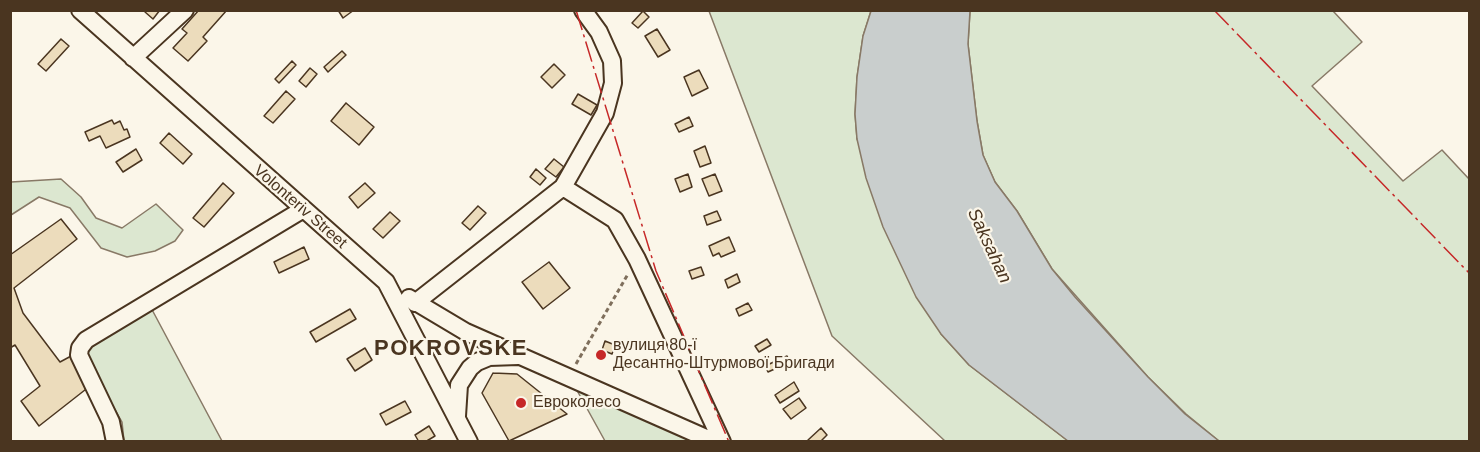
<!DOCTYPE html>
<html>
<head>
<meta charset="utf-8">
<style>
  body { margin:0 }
  #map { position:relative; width:1480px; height:452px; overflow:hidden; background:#fbf6e9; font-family:Arial,sans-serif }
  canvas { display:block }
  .frame { position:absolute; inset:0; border:12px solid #4a3520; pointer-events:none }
</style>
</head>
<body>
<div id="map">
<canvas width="1480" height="452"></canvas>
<div class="frame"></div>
</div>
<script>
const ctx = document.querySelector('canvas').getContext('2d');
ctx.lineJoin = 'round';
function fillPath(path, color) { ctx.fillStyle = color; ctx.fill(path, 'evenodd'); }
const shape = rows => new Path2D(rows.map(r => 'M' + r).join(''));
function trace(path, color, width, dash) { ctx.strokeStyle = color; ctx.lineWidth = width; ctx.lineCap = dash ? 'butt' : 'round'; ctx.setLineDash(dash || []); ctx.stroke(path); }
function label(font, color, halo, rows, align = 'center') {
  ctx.font = font + ' Arial,sans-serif'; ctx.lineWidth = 4.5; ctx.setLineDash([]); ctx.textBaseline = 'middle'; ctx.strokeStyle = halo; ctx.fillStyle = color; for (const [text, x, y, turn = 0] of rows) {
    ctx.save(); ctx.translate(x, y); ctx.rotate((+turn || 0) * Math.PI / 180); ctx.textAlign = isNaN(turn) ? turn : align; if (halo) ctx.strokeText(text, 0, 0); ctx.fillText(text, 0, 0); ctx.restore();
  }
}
const green = shape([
  [709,11,871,11,863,36,857,77,855,114,857,139,941,334,969,365,1068,441,945,441,832,336,709,11],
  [970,11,1333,11,1362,42,1312,86,1403,181,1442,150,1469,179,1469,441,1219,441,1186,414,1148,377,1052,269,1017,211,995,182,983,155,977,121,968,44,970,11],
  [61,179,81,197,96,218,122,228,156,204,183,230,175,241,155,251,127,257,101,248,70,208,39,197,11,215,11,182,61,179],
  [149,304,222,441,124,441,122,422,80,348,149,304],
  [569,376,715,441,605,441,569,376]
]);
fillPath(green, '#dce7d0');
trace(green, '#887966', 1.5);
const water = shape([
  [871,11,970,11,968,44,977,121,983,155,995,182,1017,211,1052,269,1075,297,1148,377,1185,414,1219,441,1068,441,969,365,941,334,916,297,883,227,866,178,857,139,855,114,857,77,863,36,871,11]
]);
fillPath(water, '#c9cecd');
trace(water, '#887966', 1.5);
const building = shape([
  [147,10,160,10,153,19,145,12,147,10],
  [199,10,227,10,203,37,207,41,188,61,173,48,187,33,182,29,199,10],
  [338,10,354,10,343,18,338,10],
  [643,11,649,17,638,28,632,23,643,11],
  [657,29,670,50,658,57,645,36,657,29],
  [61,39,69,46,46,71,38,64,61,39],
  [342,51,346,55,328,72,324,67,342,51],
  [292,61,296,65,279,83,275,79,292,61],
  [554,64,565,75,552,88,541,77,554,64],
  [310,68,317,74,306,87,299,81,310,68],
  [699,70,708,88,692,96,684,77,699,70],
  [286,91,295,99,273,123,264,116,286,91],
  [578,94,597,105,591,115,572,104,578,94],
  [346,103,374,127,359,145,331,121,346,103],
  [689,117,693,126,679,132,675,124,689,117],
  [112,120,114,124,120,121,124,130,127,129,130,137,106,148,100,136,89,141,85,132,112,120],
  [169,133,192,154,183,164,160,143,169,133],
  [705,146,711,163,700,167,694,151,705,146],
  [136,149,142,160,123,172,116,162,136,149],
  [554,159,564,167,556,177,545,169,554,159],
  [536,169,546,178,540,185,530,177,536,169],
  [688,174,692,187,680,192,675,179,688,174],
  [715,174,722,191,709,196,702,179,715,174],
  [223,183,234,193,204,227,193,218,223,183],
  [365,183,375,193,358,208,349,197,365,183],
  [478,206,486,213,470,230,462,223,478,206],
  [717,211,721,220,707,225,704,216,717,211],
  [390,212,400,221,383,238,373,229,390,212],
  [61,219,77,239,14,288,23,313,60,362,73,355,90,386,39,426,21,401,40,386,15,345,10,348,10,255,61,219],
  [729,237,735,251,721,257,719,253,713,256,709,246,729,237],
  [304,247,309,259,279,273,274,262,304,247],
  [549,262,570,288,543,309,522,282,549,262],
  [701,267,704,275,692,279,689,271,701,267],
  [737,274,740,282,728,288,725,280,737,274],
  [748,303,752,310,739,316,736,309,748,303],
  [350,309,356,319,316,342,310,332,350,309],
  [767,339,771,345,759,352,755,346,767,339],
  [605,341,615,345,612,354,602,350,605,341],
  [365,348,372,360,355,371,347,359,365,348],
  [787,356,790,362,768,372,765,366,787,356],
  [493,373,517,374,567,414,509,441,482,393,493,373],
  [794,382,799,391,780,403,775,395,794,382],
  [799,398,806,408,791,419,783,409,799,398],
  [405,401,411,412,386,425,380,414,405,401],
  [429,426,435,436,425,442,419,442,415,435,429,426],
  [821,428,827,435,820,442,810,442,808,440,821,428]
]);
fillPath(building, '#ecdcbc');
trace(building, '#4a3520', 1.5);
const minor = shape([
  [80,10,386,282,469,442],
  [133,58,185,10],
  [563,187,615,220,637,259,722,442],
  [409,298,466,332,715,442],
  [415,303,563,187,605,113,613,83,612,61,599,32,583,10],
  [457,416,459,385,470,368,477,362,489,357,518,356],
  [115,442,111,422,79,355,80,348,86,340,302,210]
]);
trace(minor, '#4a3520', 20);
trace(shape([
  [576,364,628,274]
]), '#7f6f5c', 3, [4.5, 3]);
trace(minor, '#fbf6e9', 16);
trace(shape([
  [576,10,656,271,729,442],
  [1214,10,1470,274]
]), '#c62828', 1.5, [21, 4.5, 3, 4.5]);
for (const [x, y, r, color] of [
  [601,355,6,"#c62828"],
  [521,403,6,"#c62828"]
]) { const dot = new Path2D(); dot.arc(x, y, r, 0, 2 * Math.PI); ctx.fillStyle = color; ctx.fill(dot); trace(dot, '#fbf6e9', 2); }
label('16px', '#4a3520', '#fbf6e9', [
  ["Volonteriv Street",300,207,41]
]);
label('16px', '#4a3520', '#fbf6e9', [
  ["вулиця 80-ї",613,346],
  ["Десантно-Штурмової Бригади",613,364],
  ["Евроколесо",533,403]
], 'left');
label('italic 18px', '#4a3520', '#fbf6e9', [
  ["Saksahan",989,246,65]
]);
ctx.letterSpacing = '1.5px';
label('bold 22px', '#4a3520', '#fbf6e9', [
  ["POKROVSKE",451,349]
]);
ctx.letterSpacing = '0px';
</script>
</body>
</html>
